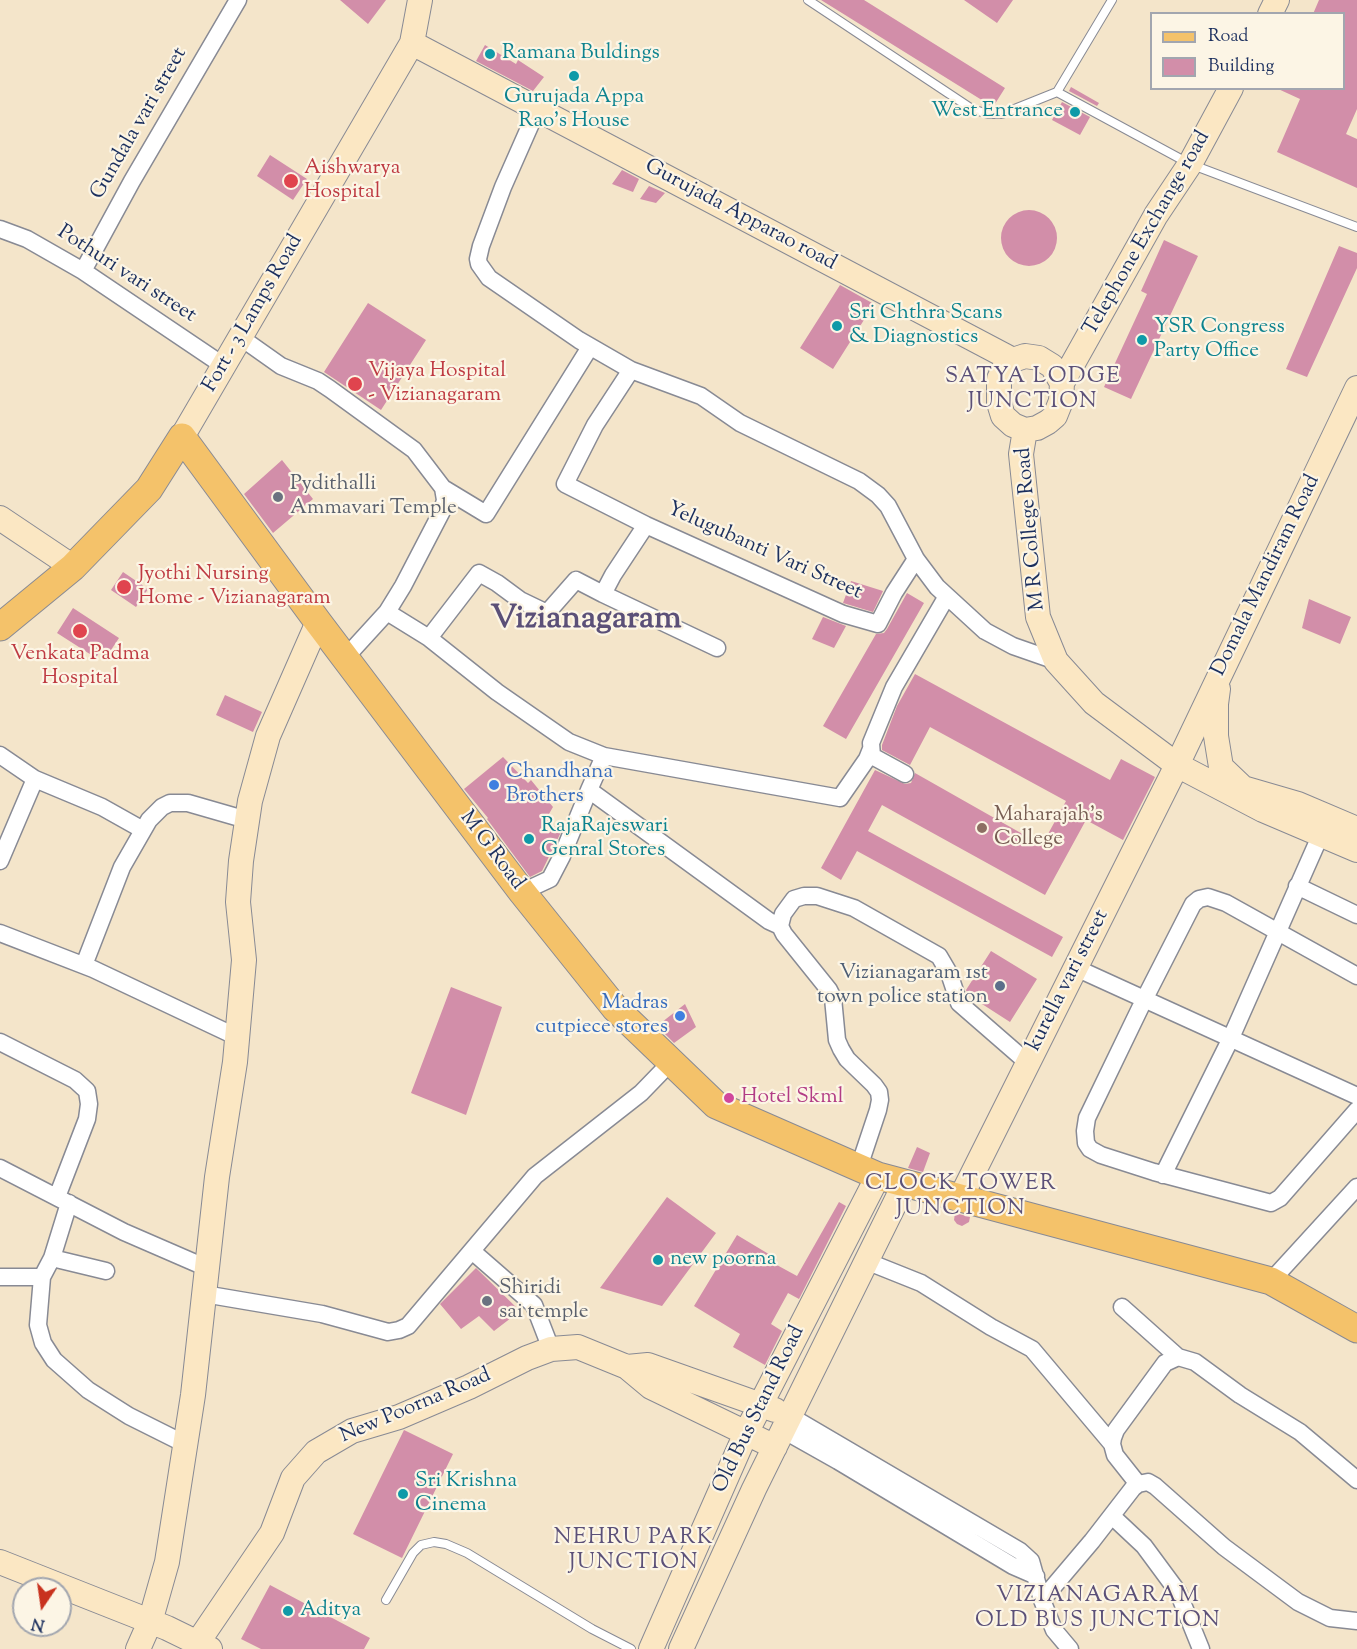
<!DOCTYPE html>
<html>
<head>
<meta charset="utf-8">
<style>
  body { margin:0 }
  #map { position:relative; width:1357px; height:1649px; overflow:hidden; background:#f4e5ca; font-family:"Sorts Mill Goudy",serif }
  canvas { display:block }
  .legend { position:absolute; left:1150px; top:12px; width:195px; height:78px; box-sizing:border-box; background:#fcf5e5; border:2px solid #a2a6af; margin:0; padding:8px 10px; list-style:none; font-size:18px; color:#1b2f5e }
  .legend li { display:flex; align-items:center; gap:12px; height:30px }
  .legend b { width:30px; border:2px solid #a2a6af }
  .north { position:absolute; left:12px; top:1577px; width:60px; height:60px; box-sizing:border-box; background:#fcf5e5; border:2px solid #a2a6af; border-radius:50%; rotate:193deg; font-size:16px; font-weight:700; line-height:24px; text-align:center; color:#1b2f5e }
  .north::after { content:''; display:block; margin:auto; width:21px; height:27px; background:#c8321e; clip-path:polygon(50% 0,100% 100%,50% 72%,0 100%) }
</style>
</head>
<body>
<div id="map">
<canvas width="1357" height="1649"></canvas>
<ul class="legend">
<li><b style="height:8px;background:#f4c26a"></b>Road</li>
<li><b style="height:16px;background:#d28ea9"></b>Building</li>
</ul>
<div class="north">N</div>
</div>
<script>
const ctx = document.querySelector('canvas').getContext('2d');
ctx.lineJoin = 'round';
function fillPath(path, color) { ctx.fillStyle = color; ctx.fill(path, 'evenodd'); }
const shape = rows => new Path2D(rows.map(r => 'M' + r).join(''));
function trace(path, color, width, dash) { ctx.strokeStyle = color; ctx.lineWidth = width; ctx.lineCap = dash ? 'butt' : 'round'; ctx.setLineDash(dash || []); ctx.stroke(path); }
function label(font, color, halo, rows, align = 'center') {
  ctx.font = font + ' "Sorts Mill Goudy",serif'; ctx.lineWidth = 4.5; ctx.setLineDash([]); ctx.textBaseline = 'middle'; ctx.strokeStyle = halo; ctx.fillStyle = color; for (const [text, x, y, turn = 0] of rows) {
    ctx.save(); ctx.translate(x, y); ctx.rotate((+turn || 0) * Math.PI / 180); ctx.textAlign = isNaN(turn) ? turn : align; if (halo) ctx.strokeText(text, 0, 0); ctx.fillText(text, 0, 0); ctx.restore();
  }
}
fillPath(shape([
  [340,0,386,0,368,24],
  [821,0,864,0,1005,88,993,107],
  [964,0,1013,0,997,23],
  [1319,0,1357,0,1357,109,1346,134,1357,139,1357,188,1277,152,1300,99,1276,88,1344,88,1344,14,1313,14],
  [485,45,516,64,518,60,544,77,533,91,476,61],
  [1071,87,1099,103,1097,106,1069,91],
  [1062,102,1090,117,1080,135,1052,120],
  [270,155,307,179,293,200,257,176],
  [622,170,639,179,633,192,612,184],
  [649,186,665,193,656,203,640,199],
  '1001 238a28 28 0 1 1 56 0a28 28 0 1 1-56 0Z',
  [1164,240,1198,256,1131,399,1104,387,1147,294,1141,291],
  [1339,246,1357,253,1357,268,1307,377,1286,369],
  [840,285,874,304,833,369,800,348],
  [368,303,426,340,381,410,324,372],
  [282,460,313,499,273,533,244,494],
  [123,572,148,589,136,607,111,590],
  [851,581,883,591,873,612,843,603],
  [907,593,924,603,846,739,823,726,876,634,884,633,887,629],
  [1309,599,1351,617,1340,644,1302,628],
  [73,608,119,638,107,656,100,651,96,658,57,633],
  [823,617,846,626,834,648,812,639],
  [915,674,1110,780,1121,759,1155,777,1123,840,1086,820,1045,895,882,805,868,831,1063,937,1052,957,857,851,841,880,821,868,875,770,905,784,911,783,915,773,1042,845,1066,801,930,727,910,765,882,750,882,745,897,706],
  [225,695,262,712,253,732,216,715],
  [503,757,528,783,531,780,553,807,546,819,561,832,542,871,530,877,487,819,488,818,464,789],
  [991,951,1037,979,1010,1022,968,995,966,990],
  [451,987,502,1007,466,1115,411,1093],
  [685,1004,696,1027,674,1043,657,1026],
  [917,1147,930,1153,923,1172,908,1168],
  [667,1197,716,1233,662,1306,600,1288],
  [839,1202,846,1206,799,1299,788,1293,771,1324,782,1331,765,1365,733,1347,740,1334,694,1306,737,1235,777,1259,775,1264,797,1276],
  [955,1213,970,1217,969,1222,962,1226,957,1224,954,1220],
  [476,1268,520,1311,494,1331,479,1316,461,1329,440,1304],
  [404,1430,453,1454,402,1558,353,1534],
  [270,1585,370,1638,364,1649,261,1649,241,1639]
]), '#d28ea9');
const lane = shape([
  [808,0,972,109,988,114,1002,114,1057,92,1112,0],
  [1057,92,1190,164,1357,227],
  [386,1600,413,1553,421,1545,434,1542,446,1544,467,1553,592,1629,631,1649]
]);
const street = shape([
  [537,110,503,187,481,246,478,259,479,264,489,278,579,340,631,370,701,396,740,423,859,481,878,495,888,506,916,559,937,587,985,631,1013,646,1056,661],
  [0,229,27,239,83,271,224,366],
  [83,271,132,181,238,0],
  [240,337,281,366,318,381,330,389,414,450,443,488,445,500,442,511,403,586,387,612,345,658],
  [631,370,595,425,565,484,646,525,843,614,878,624,894,593,916,559],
  [443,488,486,514,590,347],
  [646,525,613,575,603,594,717,648],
  [387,612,429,638,497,692,569,742,604,756,840,798,867,759,871,749],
  [429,638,479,573,497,583,520,600,547,613,576,580,603,594],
  [0,755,35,779,102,807,143,830],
  [604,756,589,790,769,921,780,926],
  [905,774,872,756,871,743,894,687,947,596],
  [0,861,35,779],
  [1297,886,1357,915],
  [522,892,550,879,562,856,589,790],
  [0,933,93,969,237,1037],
  [84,965,122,867,149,820,162,807,170,803,188,803,247,820],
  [1076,968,1357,1096],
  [1357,976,1226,903,1208,897,1199,899,1193,904,1144,1000,1087,1118,1085,1131,1086,1143,1090,1149,1101,1155,1154,1172,1271,1203,1280,1198,1357,1110],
  [0,1042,75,1080,87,1091,89,1104,87,1119,57,1197],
  [859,1167,878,1110,880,1100,879,1092,874,1085,847,1059,841,1049,837,1040,833,998,829,990,784,934,780,926,783,914,794,899,804,896,817,896,854,908,939,956,949,973,959,1003,1028,1063],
  [0,1168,124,1232,207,1268],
  [1163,1175,1230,1040,1321,834],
  [69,1203,52,1258,42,1277,38,1325,43,1343,54,1360,88,1390,129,1416,185,1444],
  [472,1251,534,1305,551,1349],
  [52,1258,106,1271],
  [866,1261,921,1283,991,1327,1032,1349,1112,1444],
  [0,1277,42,1277],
  [1271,1281,1357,1187],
  [204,1294,322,1314,388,1332,399,1330,408,1326,535,1176,641,1093,671,1062],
  [1122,1307,1178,1357],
  [790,1416,1020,1551,1031,1561,1042,1600,1054,1630,1070,1649],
  [783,1430,838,1461,1013,1566,1036,1576],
  [1138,1484,1115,1455,1112,1444,1113,1438,1116,1430,1165,1363,1178,1357,1195,1362,1240,1395,1300,1432,1357,1480],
  [1112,1516,1144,1546,1178,1592,1201,1649],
  [1042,1600,1092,1541,1133,1488,1138,1484,1148,1482,1155,1486,1224,1547,1298,1602,1330,1618,1357,1621]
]);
const secondary = shape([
  [1270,14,1277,0],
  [412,43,1013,360],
  [1062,383,1052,366,1039,358,1025,356,1013,360,1005,366,999,379,999,403,1003,416,1013,425,1025,430,1037,428,1048,422,1055,416,1061,401,1062,383,1156,215,1190,164,1231,88],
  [1025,430,1021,454,1038,617,1056,661,1094,703,1177,765,1263,810,1357,850],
  [182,437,412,43,420,0],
  [0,518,73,567],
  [1218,689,1216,704,1216,736,1221,767,1243,788,1298,804,1357,829],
  [961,1197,1177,765,1357,388],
  [627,1367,648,1365,775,1410],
  [0,1562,167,1628,210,1649],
  [198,1642,272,1533,293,1478,316,1452,352,1431,399,1417,469,1387,527,1358,551,1349,578,1347,627,1367,651,1387,775,1447],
  [138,1649,150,1622,167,1562,193,1395,217,1177,235,1062,244,960,238,902,241,861,250,801,268,736,318,622],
  [651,1649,746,1433,878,1176],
  [681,1649,754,1489,905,1183]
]);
const primary = shape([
  [0,627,73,567,149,489,182,437,318,622,522,892,615,1008,716,1105,878,1176,1271,1281,1357,1329]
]);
trace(lane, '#888a94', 10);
trace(street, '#888a94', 19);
trace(secondary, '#888a94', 26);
trace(primary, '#888a94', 29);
trace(lane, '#fff', 8);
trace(street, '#fff', 16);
trace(secondary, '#fbe7c3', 24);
trace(primary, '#f4c26a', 27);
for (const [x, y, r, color] of [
  [490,54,6,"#0f9aa8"],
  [574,76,6,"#0f9aa8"],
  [1075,112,6,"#0f9aa8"],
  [291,181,8,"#e0444e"],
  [837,326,6,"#0f9aa8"],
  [1142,340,6,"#0f9aa8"],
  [355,384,8,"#e0444e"],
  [278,497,6,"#6b7280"],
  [124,587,8,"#e0444e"],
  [80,631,8,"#e0444e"],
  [494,785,6,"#3f7fe0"],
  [982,828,6,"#8d6e63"],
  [529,839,6,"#0f9aa8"],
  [1000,986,6,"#5c6f8a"],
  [680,1016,6,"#3f7fe0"],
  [729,1098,6,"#d1479c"],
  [658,1260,6,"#0f9aa8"],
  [487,1301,6,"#6b7280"],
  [403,1494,6,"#0f9aa8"],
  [288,1611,6,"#0f9aa8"]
]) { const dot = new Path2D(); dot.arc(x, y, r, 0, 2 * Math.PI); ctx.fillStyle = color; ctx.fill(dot); trace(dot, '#fcf5e5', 2); }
label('21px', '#0d838f', '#fcf5e5', [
  ["Ramana Buldings",502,54],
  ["Gurujada Appa",574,98,"center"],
  ["Rao's House",574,122,"center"],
  ["West Entrance",1063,112,"right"],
  ["Sri Chthra Scans",849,314],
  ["& Diagnostics",849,338],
  ["YSR Congress",1154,328],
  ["Party Office",1154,352],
  ["RajaRajeswari",541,827],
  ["Genral Stores",541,851],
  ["new poorna",670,1260],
  ["Sri Krishna",415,1482],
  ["Cinema",415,1506],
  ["Aditya",300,1611]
], 'left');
label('21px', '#1b2f5e', '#fcf5e5', [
  ["Gundala vari street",140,124,-60],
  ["Gurujada Apparao road",740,216,28],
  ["Telephone Exchange road",1148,234,-60],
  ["Pothuri vari street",126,275,33],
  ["Fort - 3 Lamps Road",254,314,-60],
  ["M R College Road",1032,529,-95],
  ["Yelugubanti Vari Street",764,552,24],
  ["Domala Mandiram Road",1267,576,-64],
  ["M G Road",491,851,53],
  ["kurella vari street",1069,981,-63],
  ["New Poorna Road",416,1407,-23],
  ["Old Bus Stand Road",760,1410,-64]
]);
label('21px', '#be3a42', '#fcf5e5', [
  ["Aishwarya",304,169],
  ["Hospital",304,193],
  ["Vijaya Hospital",368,372],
  ["- Vizianagaram",368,396],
  ["Jyothi Nursing",138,575],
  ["Home - Vizianagaram",138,599],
  ["Venkata Padma",80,655,"center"],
  ["Hospital",80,679,"center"]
], 'left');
label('21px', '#5b616d', '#fcf5e5', [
  ["Pydithalli",290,485],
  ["Ammavari Temple",290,509],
  ["Shiridi",499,1289],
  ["sai temple",499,1313]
], 'left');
label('21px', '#366cbe', '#fcf5e5', [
  ["Chandhana",506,773],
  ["Brothers",506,797],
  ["Madras",668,1004,"right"],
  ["cutpiece stores",668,1028,"right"]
], 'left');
label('21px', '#785e54', '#fcf5e5', [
  ["Maharajah's",994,816],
  ["College",994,840]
], 'left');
label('21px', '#4e5e75', '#fcf5e5', [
  ["Vizianagaram 1st",988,974],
  ["town police station",988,998]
], 'right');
label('21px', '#b23c85', '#fcf5e5', [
  ["Hotel Skml",741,1098]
], 'left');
ctx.letterSpacing = '1.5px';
label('22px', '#5b5078', '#fcf5e5', [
  ["SATYA LODGE",1033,378],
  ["JUNCTION",1033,403],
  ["CLOCK TOWER",961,1185],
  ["JUNCTION",961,1210],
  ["NEHRU PARK",634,1539],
  ["JUNCTION",634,1564],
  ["VIZIANAGARAM",1098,1597],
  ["OLD BUS JUNCTION",1098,1622]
]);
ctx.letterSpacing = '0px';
label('bold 33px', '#5b5078', '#fcf5e5', [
  ["Vizianagaram",586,621]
]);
</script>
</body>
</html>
